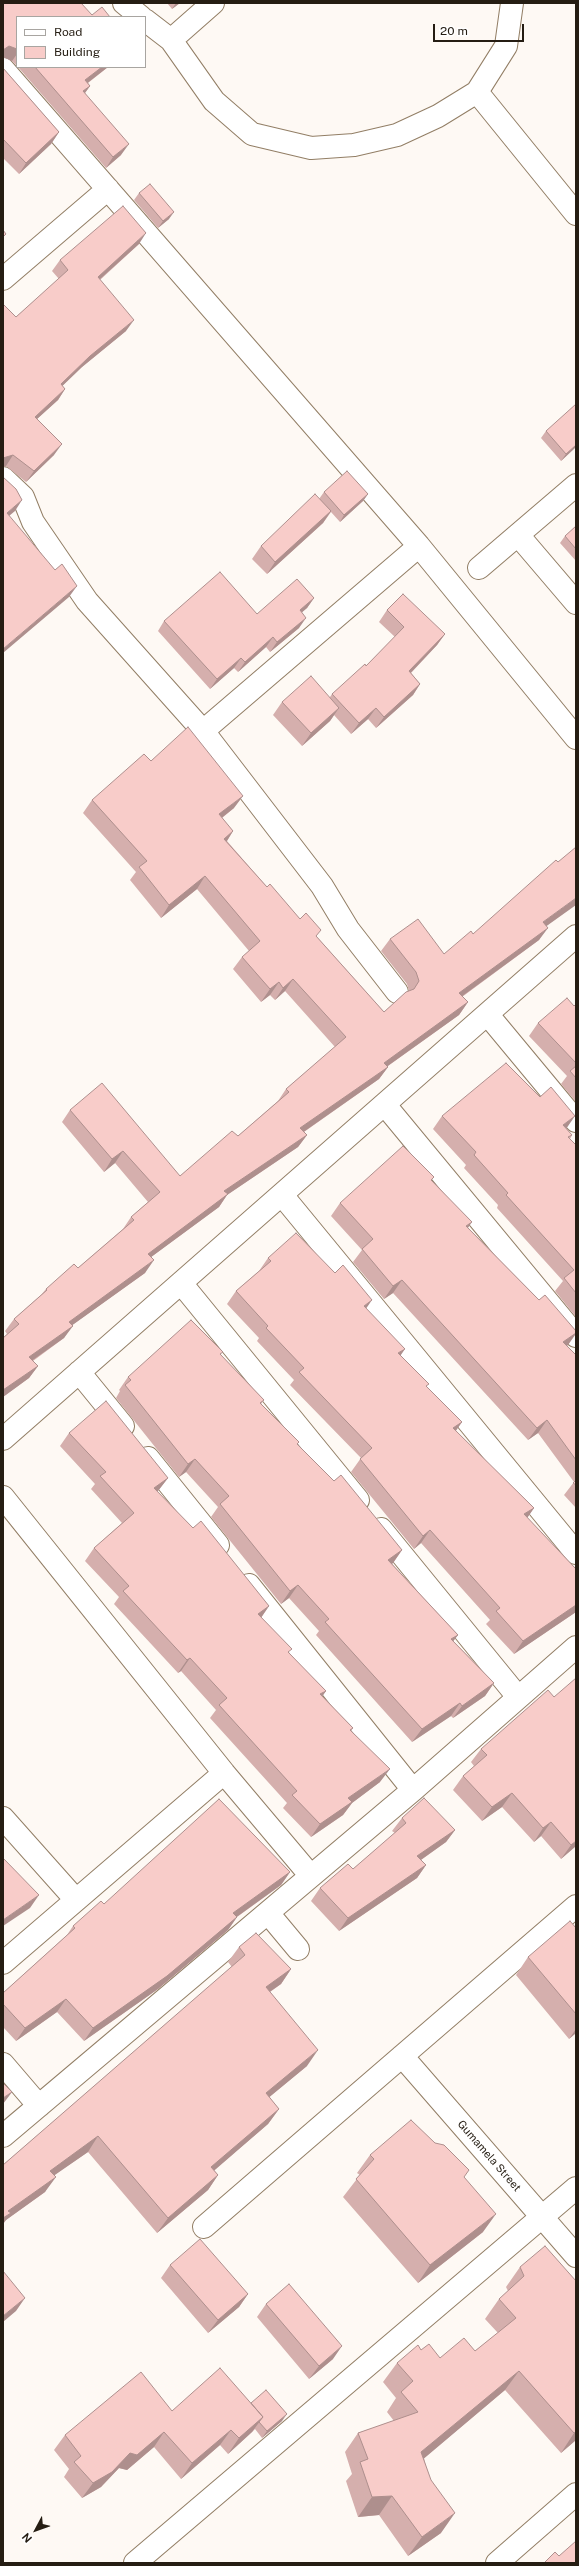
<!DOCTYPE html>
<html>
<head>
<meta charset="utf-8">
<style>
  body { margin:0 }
  #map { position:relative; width:579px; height:2566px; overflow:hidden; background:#fef9f4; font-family:"Public Sans",sans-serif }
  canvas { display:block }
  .frame { position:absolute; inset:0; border:4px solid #251d13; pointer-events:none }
  .legend { position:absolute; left:16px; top:16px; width:130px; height:52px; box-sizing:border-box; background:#fff; border:1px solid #a8a5a1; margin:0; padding:5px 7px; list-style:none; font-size:12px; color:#251d13 }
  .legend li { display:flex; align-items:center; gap:8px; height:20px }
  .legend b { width:20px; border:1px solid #a8a5a1 }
  .north { position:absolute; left:16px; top:2510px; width:40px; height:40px; -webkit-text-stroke:3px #fff; paint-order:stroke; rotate:229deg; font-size:11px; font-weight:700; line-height:16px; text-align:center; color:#251d13 }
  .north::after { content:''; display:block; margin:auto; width:14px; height:18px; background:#251d13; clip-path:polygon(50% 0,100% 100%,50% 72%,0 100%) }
  .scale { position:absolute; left:433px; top:24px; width:91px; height:18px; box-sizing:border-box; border:2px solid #251d13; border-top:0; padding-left:5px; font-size:12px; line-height:14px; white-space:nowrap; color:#251d13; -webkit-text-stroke:3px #fff; paint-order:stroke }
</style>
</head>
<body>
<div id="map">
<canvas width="579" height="2566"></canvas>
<div class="frame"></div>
<ul class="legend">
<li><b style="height:5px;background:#fff"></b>Road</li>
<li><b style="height:11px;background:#f8ccc9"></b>Building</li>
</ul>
<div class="north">N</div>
<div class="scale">20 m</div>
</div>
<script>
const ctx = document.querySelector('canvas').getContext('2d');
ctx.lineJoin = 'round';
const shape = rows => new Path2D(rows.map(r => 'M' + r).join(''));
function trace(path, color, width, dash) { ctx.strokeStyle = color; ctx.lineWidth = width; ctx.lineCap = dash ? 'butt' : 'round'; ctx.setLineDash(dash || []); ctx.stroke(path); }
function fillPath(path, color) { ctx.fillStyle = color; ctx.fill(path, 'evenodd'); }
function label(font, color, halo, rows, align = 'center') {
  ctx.font = font + ' "Public Sans",sans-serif'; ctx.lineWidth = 3; ctx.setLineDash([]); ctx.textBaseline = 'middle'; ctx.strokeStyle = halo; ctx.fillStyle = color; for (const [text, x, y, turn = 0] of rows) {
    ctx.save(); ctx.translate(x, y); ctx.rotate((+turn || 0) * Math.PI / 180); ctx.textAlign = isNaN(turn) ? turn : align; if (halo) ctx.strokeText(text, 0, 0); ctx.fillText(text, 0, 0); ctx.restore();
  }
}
const minor = shape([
  [124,3,141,17],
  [145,20,171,40,214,101,252,134,311,148,354,145,397,135,438,116,477,92,506,46,512,3],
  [171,40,213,3],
  [3,69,419,546,576,738],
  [477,92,576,214],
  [3,279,108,189],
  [3,478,23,497,33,522,87,601,203,731,322,886,348,929,397,992],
  [518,535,576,603],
  [479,568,576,485],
  [203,731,419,546],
  [488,1015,576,1121],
  [385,1105,576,1336],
  [282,1195,576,1553],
  [181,1283,358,1500],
  [79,1372,123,1426],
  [3,1439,576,936],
  [148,1458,218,1545],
  [3,1497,224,1773,310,1875],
  [381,1529,518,1697],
  [249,1585,413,1790],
  [3,1818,76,1900],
  [268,1913,298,1949],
  [3,1963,224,1773],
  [402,2056,576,2256],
  [3,2064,39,2106],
  [3,2136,413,1790,576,1647],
  [204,2227,576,1906],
  [135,2563,576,2188],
  [497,2563,576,2494]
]);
trace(minor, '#927e65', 24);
trace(minor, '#fff', 22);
fillPath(shape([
  [3,3,92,15,110,17,17,17,17,66,12,61,3,57],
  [167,3,180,3,172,9],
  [18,67,108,67,88,83,90,86,85,93,121,155,106,168],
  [3,68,59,132,51,144,19,174,3,158],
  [139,193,169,219,158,228,134,200],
  [139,244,100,280,126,331,82,367,62,386,65,389,58,400,37,419,54,455,26,482,6,466,3,467,3,304,16,317,59,279,52,271,60,260],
  [546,431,576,447,561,461,541,438],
  [324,492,368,494,363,501,340,522,331,512,323,523,267,574,252,559,261,546,319,499],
  [576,526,576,561,560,543,565,536],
  [314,598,307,608,302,612,299,628,270,652,266,647,238,672,234,668,210,689,158,631,164,621,257,614],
  [387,610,445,634,437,645,411,673,420,684,413,695,376,728,368,719,351,734,334,715,330,721,302,746,273,715,282,702,330,697,332,694,366,666,395,637,379,622],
  [151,761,234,808,222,818,233,831,227,841,267,887,300,919,317,937,384,1012,409,991,407,984,381,951,390,939,444,954,473,934,546,926,539,940,462,997,468,1002,459,1015,388,1066,388,1067,379,1079,304,1132,307,1135,298,1147,227,1195,219,1207,151,1257,145,1273,72,1325,64,1338,33,1361,38,1366,29,1378,3,1397,3,1338,7,1334,5,1331,14,1319,41,1295,46,1289,78,1268,123,1229,131,1217,148,1202,115,1163,104,1172,62,1122,70,1110,180,1176,238,1136,278,1101,286,1089,335,1047,285,991,275,1000,270,995,261,1002,233,969,242,957,249,951,197,889,161,918,130,880,136,872,83,813,92,800],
  [576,1004,576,1102,561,1084,567,1076,529,1036,538,1023,574,1006],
  [442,1116,566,1128,572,1135,570,1139,576,1145,576,1317,555,1291,563,1281,497,1208,498,1205,464,1168,466,1165,433,1129],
  [431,1181,468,1228,539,1300,576,1331,576,1334,567,1346,576,1355,576,1508,564,1495,574,1482,538,1433,528,1440,393,1293,384,1299,353,1262,362,1250,331,1216,340,1203],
  [268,1258,366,1309,400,1355,427,1387,462,1422,455,1431,534,1508,527,1518,576,1569,576,1612,514,1654,486,1624,490,1620,421,1543,414,1549,351,1472,361,1458,290,1385,294,1380,257,1341,259,1338,227,1304,236,1291,259,1271],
  [220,1355,264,1400,261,1404,298,1445,402,1550,393,1563,392,1564,458,1635,453,1641,494,1683,485,1696,453,1718,451,1716,412,1742,316,1635,319,1631,289,1598,281,1604,211,1517,218,1507,186,1472,179,1477,116,1398,120,1391,119,1390,128,1377],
  [69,1433,168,1478,157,1492,269,1606,261,1618,289,1654,326,1691,322,1696,353,1728,351,1731,380,1782,352,1803,343,1815,311,1837,283,1808,287,1803,210,1718,216,1710,181,1671,178,1673,114,1604,119,1597,85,1561,94,1548,122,1523,91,1489,95,1484,60,1446],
  [481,1749,576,1846,561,1859,541,1836,534,1842,502,1807,482,1821,453,1790,463,1776,474,1766,471,1762],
  [402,1818,455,1830,446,1842,421,1860,426,1865,417,1878,339,1931,311,1901,320,1888,353,1869,395,1833,392,1831],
  [290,1872,281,1885,237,1917,228,1930,158,1989,84,2041,57,2012,16,2041,3,2027,3,1993,67,1935,73,1926,104,1904],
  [576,1928,576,2033,569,2039,516,1975,528,1957],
  [239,1947,291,1969,281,1984,270,1992,307,2066,269,2097,279,2109,268,2124,214,2170,218,2175,208,2190,157,2233,88,2152,54,2175,45,2192,6,2220,3,2224,3,2165,232,1967,228,1962],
  [370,2155,464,2177,483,2232,418,2283,343,2197,360,2175,357,2173],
  [170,2265,248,2294,239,2307,208,2333,161,2278],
  [520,2267,576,2281,576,2440,561,2453,505,2390,424,2458,441,2533,408,2556,379,2515,358,2517,346,2481,352,2474,345,2452,358,2433,394,2421,387,2412,396,2398,383,2382,397,2363,421,2350,440,2358,475,2351,498,2333,485,2319,499,2299,508,2291,506,2287],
  [266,2304,333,2359,309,2379,257,2317],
  [251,2403,282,2421,262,2438,255,2429,252,2432,228,2454,220,2445,181,2479,154,2447,127,2470,119,2468,101,2487,82,2498,64,2477,69,2469,54,2450,65,2435,172,2411]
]), '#d5afad');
fillPath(shape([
  [176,3,180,3,172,9],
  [9,46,17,49,17,54,12,61,3,57,3,50],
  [102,67,108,67,77,91,85,80],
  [90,86,82,97,83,91],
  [59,132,51,144,19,174,26,163],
  [129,144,121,155,106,168,113,157],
  [174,212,169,219,158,228,163,221],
  [146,233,139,244,90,288,98,277],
  [134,320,126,331,82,367,53,395,61,384,90,356],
  [65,389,58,400,27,428,35,417],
  [62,444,54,455,26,482,34,471],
  [576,445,576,447,561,461,566,454],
  [13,455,6,466,3,467,3,458],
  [368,494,363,501,340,522,344,515],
  [22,500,15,511,3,521,7,513],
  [331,511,323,523,267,574,275,562],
  [77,586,69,597,3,653,3,649],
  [314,598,307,608,293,620,300,610],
  [306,618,299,628,270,652,277,642],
  [445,634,437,645,402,682,409,671],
  [273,637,266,647,238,672,245,662],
  [241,658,234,668,210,689,217,679],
  [420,684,413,695,376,728,384,717],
  [339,708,330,721,302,746,311,733],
  [376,708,368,719,351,734,359,723],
  [243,796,234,808,210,827,219,814],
  [233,831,225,844,224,839],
  [205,876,197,889,161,918,169,905],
  [576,898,576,905,534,935,543,922],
  [548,928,539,940,450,1005,459,993],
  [293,979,285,991,275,1000,283,988],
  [279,982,270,995,261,1002,270,989],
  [468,1002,459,1015,375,1075,384,1063],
  [388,1067,379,1079,292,1140,300,1128],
  [575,1116,566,1129,563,1125],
  [307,1135,298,1147,227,1195,219,1207,139,1266,148,1254,224,1191],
  [123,1151,115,1163,104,1172,112,1159],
  [472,1222,463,1235,466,1226],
  [154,1260,145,1273,60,1334,69,1322],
  [402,1280,393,1293,384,1299,393,1286],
  [372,1300,363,1313,364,1306],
  [73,1326,64,1338,20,1369,29,1357],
  [576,1333,568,1345,554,1355,563,1342],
  [405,1349,396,1362,398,1353],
  [38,1366,29,1378,3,1397,3,1390],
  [547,1420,538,1433,528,1440,537,1428],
  [462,1422,453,1435,453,1428],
  [195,1459,186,1472,179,1477,188,1464],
  [168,1478,158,1491,144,1501,154,1488],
  [534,1508,525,1521,524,1514],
  [430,1530,421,1543,414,1549,423,1536],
  [402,1550,393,1563,379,1573,388,1560],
  [298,1585,289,1598,281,1604,290,1591],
  [576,1605,576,1612,514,1654,523,1641],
  [269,1606,260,1619,258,1614],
  [458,1635,448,1648,451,1639],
  [190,1658,181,1671,178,1673,187,1660],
  [494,1683,485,1696,453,1718,462,1706],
  [326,1691,317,1704,320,1694],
  [460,1703,451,1716,412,1742,422,1729],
  [390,1769,380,1782,352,1803,343,1815,311,1837,320,1824,348,1798],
  [512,1793,502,1807,482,1821,492,1807],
  [551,1822,541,1836,534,1842,543,1828],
  [455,1830,446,1842,408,1869,417,1856],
  [576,1841,576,1846,561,1859,571,1845],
  [426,1865,417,1878,339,1931,348,1918],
  [290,1872,281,1885,224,1926,233,1913],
  [39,1895,30,1908,3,1926,3,1920],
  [237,1917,228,1930,158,1989,84,2041,93,2028],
  [291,1969,281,1984,255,2002,266,1987],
  [66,1999,57,2012,16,2041,25,2028],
  [576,2029,576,2033,569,2039],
  [318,2050,307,2066,255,2109,266,2093],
  [12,2092,3,2104,3,2098],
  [279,2109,268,2124,201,2182,211,2167],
  [98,2136,88,2152,39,2186,50,2171],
  [218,2175,208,2190,157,2233,168,2218],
  [56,2177,45,2192,6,2220,3,2224,3,2218,8,2211],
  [496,2214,483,2232,418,2283,430,2265],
  [248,2294,239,2307,208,2333,218,2320],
  [25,2298,16,2311,3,2322,3,2316],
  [342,2346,333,2359,309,2379,319,2366],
  [519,2371,505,2390,408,2472,421,2452],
  [287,2414,282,2421,262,2438,267,2431],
  [263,2417,252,2432,228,2454,239,2438],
  [231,2430,220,2445,181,2479,192,2463],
  [164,2432,154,2447,127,2470,119,2468,101,2487,82,2498,93,2483,130,2453],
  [576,2432,576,2440,561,2453,574,2433],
  [392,2496,379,2515,358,2517,372,2497],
  [455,2513,441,2533,408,2556,422,2537]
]), '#ae8f8d');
const building = shape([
  [3,3,81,3,92,15,102,7,110,17,17,17,17,49,9,46,3,50,3,3],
  [35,67,102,67,85,80,90,86,83,91,129,144,113,157,35,67],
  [3,68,59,132,26,163,3,139,3,68],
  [150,184,174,212,163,221,139,193,150,184],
  [123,206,146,233,98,277,134,320,90,356,61,384,65,389,35,417,62,444,34,471,13,455,3,458,3,304,16,317,68,270,60,260,123,206],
  [3,230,6,234,3,237,3,230],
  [576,404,576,445,566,454,546,431,576,404],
  [347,471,368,494,344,515,324,492,347,471],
  [3,477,16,489,22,500,7,513,55,570,62,564,77,586,3,649,3,477],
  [315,494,331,511,275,562,261,546,315,494],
  [576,526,576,549,565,536,576,526],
  [220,572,257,614,297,579,314,598,300,610,306,618,277,642,273,637,245,662,241,658,217,679,164,621,220,572],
  [403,594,445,634,409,671,420,684,384,717,376,708,359,723,332,694,365,664,366,666,404,627,387,610,403,594],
  [311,676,339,708,311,733,282,702,311,676],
  [188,727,243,796,219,814,233,831,224,839,267,887,270,884,300,919,306,913,321,930,316,936,384,1012,406,992,414,989,419,981,416,972,390,939,418,919,444,954,471,931,473,934,556,860,558,862,576,847,576,898,543,922,548,928,459,993,468,1002,384,1063,388,1067,300,1128,307,1135,224,1191,228,1194,148,1254,154,1260,69,1322,73,1326,29,1357,38,1366,3,1390,3,1338,19,1324,14,1319,47,1290,46,1289,74,1264,78,1268,134,1220,131,1217,160,1192,123,1151,112,1159,70,1110,102,1083,180,1176,232,1131,238,1136,289,1092,286,1089,346,1037,293,979,283,988,279,982,270,989,242,957,260,941,205,876,169,905,139,867,147,861,92,800,144,754,151,761,188,727],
  [567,998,574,1006,576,1004,576,1063,538,1023,567,998],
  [506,1063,540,1097,551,1087,575,1116,563,1125,572,1135,568,1137,576,1145,576,1293,564,1278,574,1270,506,1195,508,1193,474,1155,476,1152,442,1116,506,1063],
  [576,1066,576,1078,570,1071,576,1066],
  [403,1146,434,1177,431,1180,472,1222,466,1226,539,1300,545,1295,576,1331,576,1333,563,1342,576,1355,576,1460,547,1420,537,1428,402,1280,393,1286,362,1249,373,1239,340,1203,403,1146],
  [296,1233,335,1273,343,1265,372,1300,364,1306,405,1349,398,1353,429,1384,426,1386,462,1422,453,1428,534,1508,524,1514,576,1569,576,1605,523,1641,496,1611,500,1608,430,1530,423,1536,360,1459,372,1448,299,1372,304,1368,266,1328,268,1326,236,1291,271,1261,268,1258,296,1233],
  [191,1320,223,1352,220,1354,264,1400,260,1403,299,1442,297,1444,334,1481,341,1475,402,1550,388,1560,458,1635,451,1639,494,1683,462,1706,460,1703,422,1729,325,1622,329,1619,298,1585,290,1591,220,1504,229,1496,195,1459,188,1464,125,1385,131,1380,128,1377,191,1320],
  [106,1401,168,1478,154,1488,193,1528,201,1521,269,1606,258,1614,292,1649,288,1652,326,1691,320,1694,353,1728,350,1730,390,1769,348,1798,352,1802,320,1824,292,1795,297,1791,219,1705,227,1698,190,1658,187,1660,123,1591,129,1586,94,1548,134,1513,100,1476,106,1472,69,1433,106,1401],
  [576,1480,576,1485,573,1483,576,1480],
  [576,1678,576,1841,571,1845,551,1822,543,1828,512,1793,492,1807,463,1776,487,1755,481,1749,548,1690,554,1697,576,1678],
  [424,1798,455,1830,417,1856,426,1865,348,1918,320,1888,348,1864,353,1869,406,1823,402,1818,424,1798],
  [219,1799,290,1872,233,1913,237,1917,167,1976,93,2028,66,1999,25,2028,3,2004,3,1993,75,1928,73,1926,101,1901,104,1904,219,1799],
  [3,1858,39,1895,3,1920,3,1858],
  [570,1921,576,1928,576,2014,528,1957,570,1921],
  [256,1933,291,1969,266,1987,318,2050,266,2093,279,2109,211,2167,218,2175,168,2218,98,2136,50,2171,56,2177,8,2211,11,2213,3,2218,3,2165,245,1955,239,1947,256,1933],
  [3,2083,12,2092,3,2098,3,2083],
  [411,2120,435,2143,444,2145,469,2170,464,2177,496,2214,430,2265,356,2179,374,2159,370,2155,411,2120],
  [200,2239,248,2294,218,2320,170,2265,200,2239],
  [545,2246,576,2281,576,2432,574,2433,519,2371,421,2452,431,2480,455,2513,422,2537,392,2496,372,2497,360,2462,368,2459,358,2433,418,2412,401,2392,413,2381,397,2363,418,2345,421,2350,429,2344,440,2358,464,2338,475,2351,516,2318,499,2299,524,2276,520,2267,545,2246],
  [3,2271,25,2298,3,2316,3,2271],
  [289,2284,342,2346,319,2366,266,2304,289,2284],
  [220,2368,263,2417,239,2438,231,2430,192,2463,164,2432,137,2455,130,2453,112,2472,93,2483,74,2462,81,2456,65,2435,141,2372,172,2411,220,2368],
  [266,2390,287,2414,267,2431,259,2422,263,2417,251,2403,266,2390],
  [576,2541,576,2563,544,2563,555,2552,559,2556,576,2541]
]);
fillPath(building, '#f8ccc9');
trace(building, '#ae8f8d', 1);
label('11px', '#251d13', '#fff', [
  ["Gumamela Street",489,2156,49]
]);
</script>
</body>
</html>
